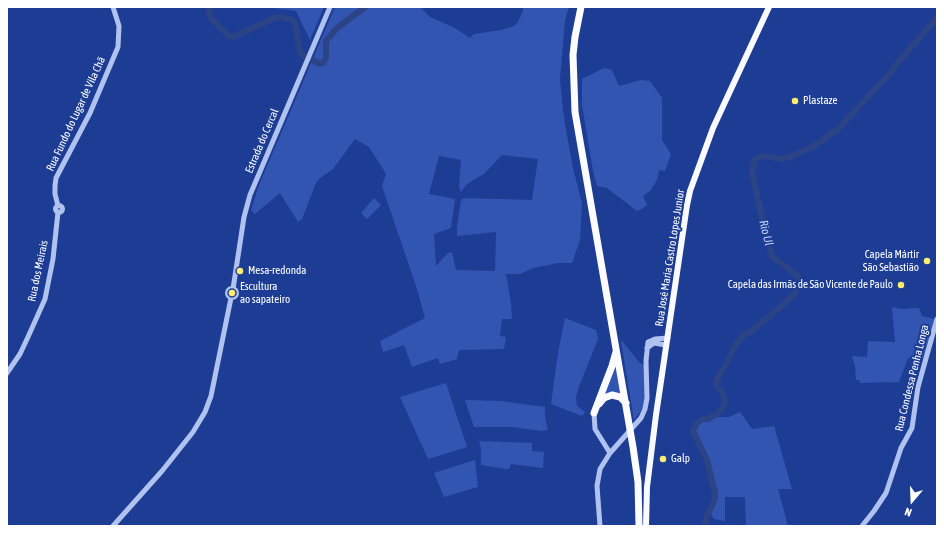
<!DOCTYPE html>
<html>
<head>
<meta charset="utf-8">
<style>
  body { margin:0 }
  #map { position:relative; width:944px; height:533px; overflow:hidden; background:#1d3d95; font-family:"Asap Condensed",sans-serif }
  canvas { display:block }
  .frame { position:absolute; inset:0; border:8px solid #fff; pointer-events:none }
  .north { position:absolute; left:892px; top:481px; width:40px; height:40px; -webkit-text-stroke:3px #1d3d95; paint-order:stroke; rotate:199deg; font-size:11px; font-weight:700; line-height:16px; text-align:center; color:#fff }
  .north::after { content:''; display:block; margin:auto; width:14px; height:18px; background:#fff; clip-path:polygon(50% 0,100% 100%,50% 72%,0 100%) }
</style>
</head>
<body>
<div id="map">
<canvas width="944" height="533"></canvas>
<div class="frame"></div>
<div class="north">N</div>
</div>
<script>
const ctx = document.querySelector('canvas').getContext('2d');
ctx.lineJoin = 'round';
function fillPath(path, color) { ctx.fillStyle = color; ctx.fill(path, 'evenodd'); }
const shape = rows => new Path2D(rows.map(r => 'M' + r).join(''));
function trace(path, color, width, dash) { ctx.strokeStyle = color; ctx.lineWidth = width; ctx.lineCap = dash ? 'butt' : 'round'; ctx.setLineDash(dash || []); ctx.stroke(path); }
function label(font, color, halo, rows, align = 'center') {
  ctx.font = font + ' "Asap Condensed",sans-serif'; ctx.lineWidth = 4; ctx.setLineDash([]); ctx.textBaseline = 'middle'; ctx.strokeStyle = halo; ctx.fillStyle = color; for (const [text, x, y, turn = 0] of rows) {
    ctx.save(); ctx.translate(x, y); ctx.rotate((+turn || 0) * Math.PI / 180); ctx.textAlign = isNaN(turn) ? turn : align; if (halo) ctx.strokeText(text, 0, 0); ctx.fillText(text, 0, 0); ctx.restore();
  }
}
fillPath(shape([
  [267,7,324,7,310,40,296,11],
  [335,7,376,7,379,8,385,7,408,7,411,8,420,7,430,17,455,28,470,38,474,34,501,30,514,26,518,22,523,11,523,7,569,7,565,20,560,79,563,110,566,130,573,168,582,204,580,240,572,263,558,263,533,268,520,274,506,274,511,303,512,319,502,319,500,336,506,337,504,349,459,350,457,359,440,364,438,358,412,367,404,345,383,352,380,341,425,318,417,289,382,186,386,174,369,147,355,139,333,169,320,178,316,183,302,219,298,222,280,193,255,214,251,210,259,185],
  [502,155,538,159,532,200,464,198,461,200,457,227,457,236,496,232,495,271,456,270,452,252,448,253,436,266,434,234,451,228,455,199,429,194,439,156,461,160,459,186,460,191,461,192,466,185,473,180,484,174],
  [604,68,612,70,619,86,641,80,650,81,662,98,662,140,671,154,665,171,659,170,657,180,651,190,643,196,647,205,642,209,637,211,607,188,597,186,593,171,582,105,582,79],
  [374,198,381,205,367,219,361,213],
  [892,307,901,309,919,308,922,316,935,319,924,359,908,358,899,382,860,383,859,380,856,380,855,366,852,356,867,357,868,341,895,342],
  [565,318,596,330,598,339,578,389,576,398,577,406,585,412,582,416,551,404,558,353],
  [621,341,622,341,639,362,644,365,645,398,643,408,634,420],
  [616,360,622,396,602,397],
  [446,383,467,447,428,459,400,397],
  [465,400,500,401,545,407,545,417,548,430,542,431,512,427,474,427],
  [740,412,752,429,774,426,792,489,778,489,788,526,746,526,745,498,743,497,725,497,725,521,714,519,710,513,716,499,715,487,707,457,694,431,696,427,703,420,717,417,729,417],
  [479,441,532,443,532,451,544,452,543,468,511,464,509,469,506,469,481,465,481,448],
  [475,460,478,487,444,497,434,473]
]), '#3255b2');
trace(shape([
  [210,7,209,14,211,18,229,36,233,37,277,17,291,19,295,23,300,52,305,57],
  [314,61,320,64,323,63,326,58,326,41,337,28,365,7],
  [705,526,706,518,715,499,715,493,707,460,693,431,696,424,702,419,708,419,715,415,721,410,725,403,723,394,716,385,717,379,724,368,734,348,742,336,753,330,779,308,794,295,798,286,799,277,772,256,768,244,752,172,755,159,765,156,782,159,790,157,816,145,839,128,891,72,900,60,937,18]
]), '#2c4385', 6);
trace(shape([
  '55.5 209a3.5 3.5 0 1 1 7 0a3.5 3.5 0 1 1-7 0Z',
  [58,206,55,194,55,186,56,178,90,113,118,47,119,26,113,7],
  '227.5 293a4.5 4.5 0 1 1 9 0a4.5 4.5 0 1 1-9 0Z',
  [233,289,244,217,250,195,330,7],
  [647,348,654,343,666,345],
  [7,373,20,354,28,337,45,299,53,259,58,212],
  [594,413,595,429,610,453],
  [113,526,162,471,193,432,205,412,211,396,231,298],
  [600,526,597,486,600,469,610,453,641,418,645,409,647,398,646,361,648,342,655,339,668,338],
  [862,526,874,511,886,493,901,448,912,428,918,387,937,319]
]), '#b0c2ef', 5);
trace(shape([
  [646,526,647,487,656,415,687,205,690,191,713,128,769,7]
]), '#f8faff', 6);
trace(shape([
  [581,7,575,37,573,55,575,112,633,447,638,482,639,526],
  [599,404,604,398,612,395,620,397,626,403],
  [594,413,612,366,616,352]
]), '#fcfcff', 7);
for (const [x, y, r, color] of [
  [795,101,4,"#feed6f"],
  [927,261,4,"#feed6f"],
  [240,271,4,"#feed6f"],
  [901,285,4,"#feed6f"],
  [232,293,4,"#feed6f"],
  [663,459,4,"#feed6f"]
]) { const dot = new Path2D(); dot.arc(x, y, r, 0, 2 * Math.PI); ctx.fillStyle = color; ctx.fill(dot); trace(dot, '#1d3d95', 1.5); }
label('11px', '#fff', '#1d3d95', [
  ["Plastaze",803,101],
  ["Capela Mártir",919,255,"right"],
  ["São Sebastião",919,268,"right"],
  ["Mesa-redonda",248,271],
  ["Capela das Irmãs de São Vicente de Paulo",893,285,"right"],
  ["Escultura",240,287],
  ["ao sapateiro",240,300],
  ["Galp",671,459]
], 'left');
label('11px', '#fff', '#1d3d95', [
  ["Rua Fundo do Lugar de Vila Chã",76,114,-65],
  ["Estrada do Cercal",262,141,-67],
  ["Rua José Maria Castro Lopes Junior",670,258,-81],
  ["Rua dos Meirais",38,271,-78],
  ["Rua Condessa Penha Longa",912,378,-76]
]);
label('italic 12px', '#bdcdf5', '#1d3d95', [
  ["Rio Ul",766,233,76]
]);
</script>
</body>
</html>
